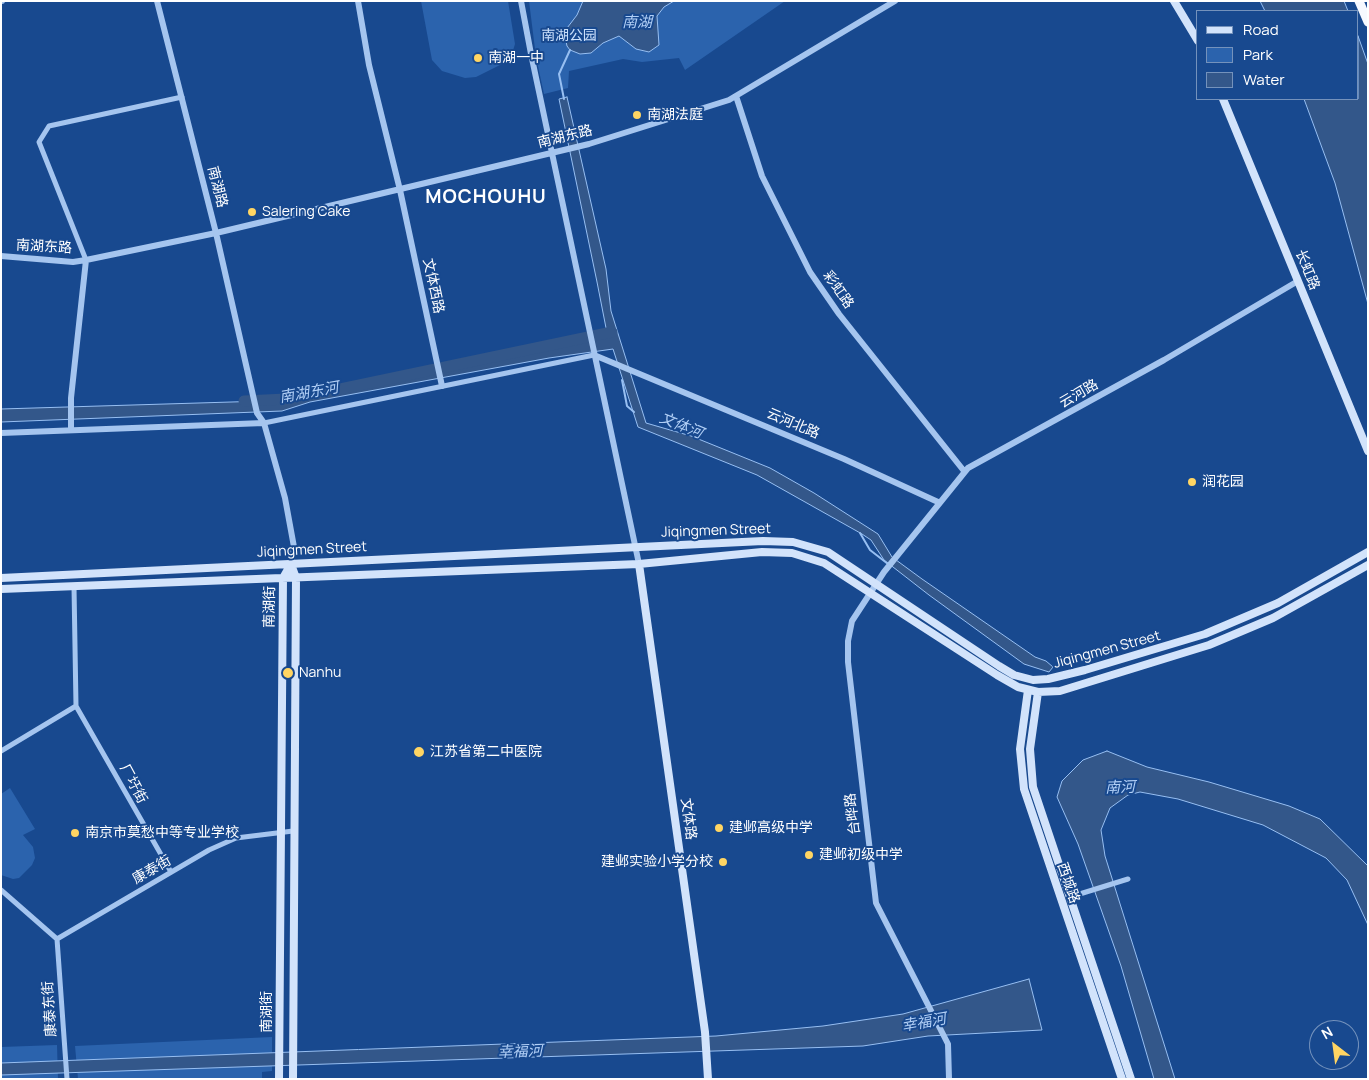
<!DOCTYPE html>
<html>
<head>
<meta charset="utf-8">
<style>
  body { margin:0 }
  #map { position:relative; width:1369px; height:1080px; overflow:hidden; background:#18498f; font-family:Manrope,sans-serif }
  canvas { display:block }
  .frame { position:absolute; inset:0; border:2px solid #fff; pointer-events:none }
  .legend { position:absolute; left:1196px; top:10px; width:162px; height:90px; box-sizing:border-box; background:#18498f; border:1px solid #7492bc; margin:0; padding:6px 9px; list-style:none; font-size:15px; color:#fff }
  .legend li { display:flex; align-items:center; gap:10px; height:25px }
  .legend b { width:25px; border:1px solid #7492bc }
  .north { position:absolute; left:1309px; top:1020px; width:50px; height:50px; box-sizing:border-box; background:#18498f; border:1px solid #7492bc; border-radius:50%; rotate:330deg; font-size:14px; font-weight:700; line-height:20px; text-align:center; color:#fff }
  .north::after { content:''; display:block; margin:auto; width:18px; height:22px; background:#ffd563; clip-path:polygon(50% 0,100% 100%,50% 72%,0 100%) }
</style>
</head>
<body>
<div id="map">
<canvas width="1369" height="1080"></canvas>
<div class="frame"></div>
<ul class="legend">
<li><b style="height:6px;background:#d2e3fb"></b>Road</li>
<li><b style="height:14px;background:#2b63ad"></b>Park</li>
<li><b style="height:14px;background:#33578a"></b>Water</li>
</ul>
<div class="north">N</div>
</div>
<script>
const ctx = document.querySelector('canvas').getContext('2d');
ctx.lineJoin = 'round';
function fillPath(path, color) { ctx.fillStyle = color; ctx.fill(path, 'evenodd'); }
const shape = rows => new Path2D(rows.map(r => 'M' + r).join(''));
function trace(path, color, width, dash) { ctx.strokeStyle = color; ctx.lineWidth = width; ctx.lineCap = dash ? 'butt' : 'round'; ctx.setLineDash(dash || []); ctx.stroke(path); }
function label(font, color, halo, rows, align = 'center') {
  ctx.font = font + ' Manrope,"Noto Sans SC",sans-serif'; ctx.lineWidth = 4; ctx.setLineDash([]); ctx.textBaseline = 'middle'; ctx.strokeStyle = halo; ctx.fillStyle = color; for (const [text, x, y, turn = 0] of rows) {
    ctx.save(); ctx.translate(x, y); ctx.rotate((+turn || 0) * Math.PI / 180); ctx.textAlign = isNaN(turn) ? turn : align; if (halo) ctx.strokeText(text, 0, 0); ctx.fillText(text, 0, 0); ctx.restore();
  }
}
fillPath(shape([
  [421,1,508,1,515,44,510,60,476,77,465,78,442,71,432,60],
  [529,1,785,1,685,70,679,58,642,62,623,59,569,71,568,88,544,94,536,57],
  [10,788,35,829,23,835,33,847,35,858,32,865,19,878,13,879,1,875,1,794],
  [272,1037,272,1071,262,1072,262,1079,78,1079,75,1046],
  [57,1045,58,1079,1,1079,1,1047]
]), '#2b63ad');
const water = shape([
  [583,1,674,1,664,7,657,16,659,45,649,52,636,49,619,36,603,43,591,53,580,54,570,50,567,46,564,32,577,15,583,1],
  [1260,1,1344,1,1348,11,1265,11,1260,1],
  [1358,36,1368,64,1368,304,1335,183,1304,99,1358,99,1358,36],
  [567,97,606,269,611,311,646,423,691,436,770,468,814,493,878,534,892,557,922,579,1035,657,1046,661,1053,667,1049,672,1024,664,929,595,884,560,871,540,862,534,757,475,638,427,613,349,549,358,310,402,282,411,1,422,1,409,297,400,535,348,606,336,607,333,597,282,559,99,567,97],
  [1107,751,1147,767,1209,782,1289,806,1320,819,1368,866,1368,925,1347,880,1326,858,1263,825,1178,799,1140,792,1128,795,1110,808,1101,830,1105,856,1175,1079,1154,1079,1121,966,1078,844,1057,797,1062,781,1083,760,1107,751],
  [1029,979,1042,1030,928,1036,863,1046,1,1075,1,1063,716,1036,823,1026,903,1014,1029,979]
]);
fillPath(water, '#33578a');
trace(water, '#97bff2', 1);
trace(shape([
  [564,99,559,74,570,50],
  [622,380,627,406,634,412],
  [860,533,870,550,888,564]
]), '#97bff2', 2);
trace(shape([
  [244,401,286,399,326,392,612,332]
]), '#33578a', 11);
trace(shape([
  [86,260,39,142,49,126,182,97],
  [264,423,594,355],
  [74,587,76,706,171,872],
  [1,751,76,706],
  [1,890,57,939],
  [1070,897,1128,879],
  [57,939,209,850,236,838,293,831],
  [57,939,67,1079]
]), '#a5c5ef', 5);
trace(shape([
  [1,1,2,1],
  [157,1,216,233,257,413,264,423,285,498,294,547,291,564],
  [358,1,369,65,400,190,442,386],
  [521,1,531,54,639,564],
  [736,96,762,176,810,272,839,314,964,471],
  [1,256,73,262,86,260,216,233,589,144,729,100,895,1],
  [594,355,844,459,938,502],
  [71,430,71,398,86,260],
  [1,433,264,423],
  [949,1079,948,1044,876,903,848,662,848,641,852,621,884,572,968,468,1164,360,1298,281]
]), '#a5c5ef', 6);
trace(shape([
  [1174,1,1198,41],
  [1223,99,1368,451],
  [291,564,296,578,293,1079],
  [639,564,705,1032,708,1079],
  [1,578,763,541,793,542,828,552,999,666,1014,675,1033,680,1048,679,1085,670,1205,634,1278,603,1368,552],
  [1,589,639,564,762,552,792,553,824,563,997,675,1018,687,1038,692,1060,691,1209,645,1273,618,1368,565],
  [1028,690,1020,749,1024,789,1122,1079],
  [1038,692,1030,749,1033,787,1131,1079],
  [279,1079,283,578,291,564]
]), '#d2e3fb', 8);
trace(shape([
  [1359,1,1368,22]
]), '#f6f9ff', 9);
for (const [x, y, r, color] of [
  [478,58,5,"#ffd563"],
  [637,115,5,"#ffd563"],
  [252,212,5,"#ffd563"],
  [1192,482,5,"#ffd563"],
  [288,673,6,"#ffd563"],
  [419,752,6,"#ffd563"],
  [719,828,5,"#ffd563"],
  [75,833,5,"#ffd563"],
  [809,855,5,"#ffd563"],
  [723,862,5,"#ffd563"]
]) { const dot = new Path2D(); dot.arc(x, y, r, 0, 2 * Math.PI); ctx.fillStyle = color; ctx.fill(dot); trace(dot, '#18498f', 2); }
label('14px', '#cbe0fb', '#18498f', [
  ["南湖公园",569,36]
]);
label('14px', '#fff', '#18498f', [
  ["南湖一中",488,58],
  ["南湖法庭",647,115],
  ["Salering Cake",262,212],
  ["润花园",1202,482],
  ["Nanhu",299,673],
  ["江苏省第二中医院",430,752],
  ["建邺高级中学",729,828],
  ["南京市莫愁中等专业学校",85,833],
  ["建邺初级中学",819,855],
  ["建邺实验小学分校",713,862,"right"]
], 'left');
label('14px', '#fff', '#18498f', [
  ["南湖东路",565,137,-14],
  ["南湖路",217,187,76],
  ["南湖东路",44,247,3],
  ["长虹路",1307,270,68],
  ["文体西路",433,286,78],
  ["彩虹路",838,290,55],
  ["云河路",1079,394,-30],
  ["云河北路",793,424,23],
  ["Jiqingmen Street",716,531,-2],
  ["Jiqingmen Street",312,550,-3],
  ["南湖街",270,607,-89],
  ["Jiqingmen Street",1107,650,-15],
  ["厂圩街",133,784,62],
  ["台晔路",853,814,-97],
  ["文体路",688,819,82],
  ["康泰街",152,870,-30],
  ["西城路",1068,883,71],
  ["康泰东街",50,1009,-94],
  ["南湖街",267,1012,-90]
]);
label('italic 15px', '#b1cff6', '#18498f', [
  ["南湖",637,23],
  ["南湖东河",309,393,-10],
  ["文体河",681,426,22],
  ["南河",1120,788,-2],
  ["幸福河",924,1023,-10],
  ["幸福河",520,1052,-2]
]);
ctx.letterSpacing = '1px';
label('bold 19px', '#fff', '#18498f', [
  ["MOCHOUHU",486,198]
]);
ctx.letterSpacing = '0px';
</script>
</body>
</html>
